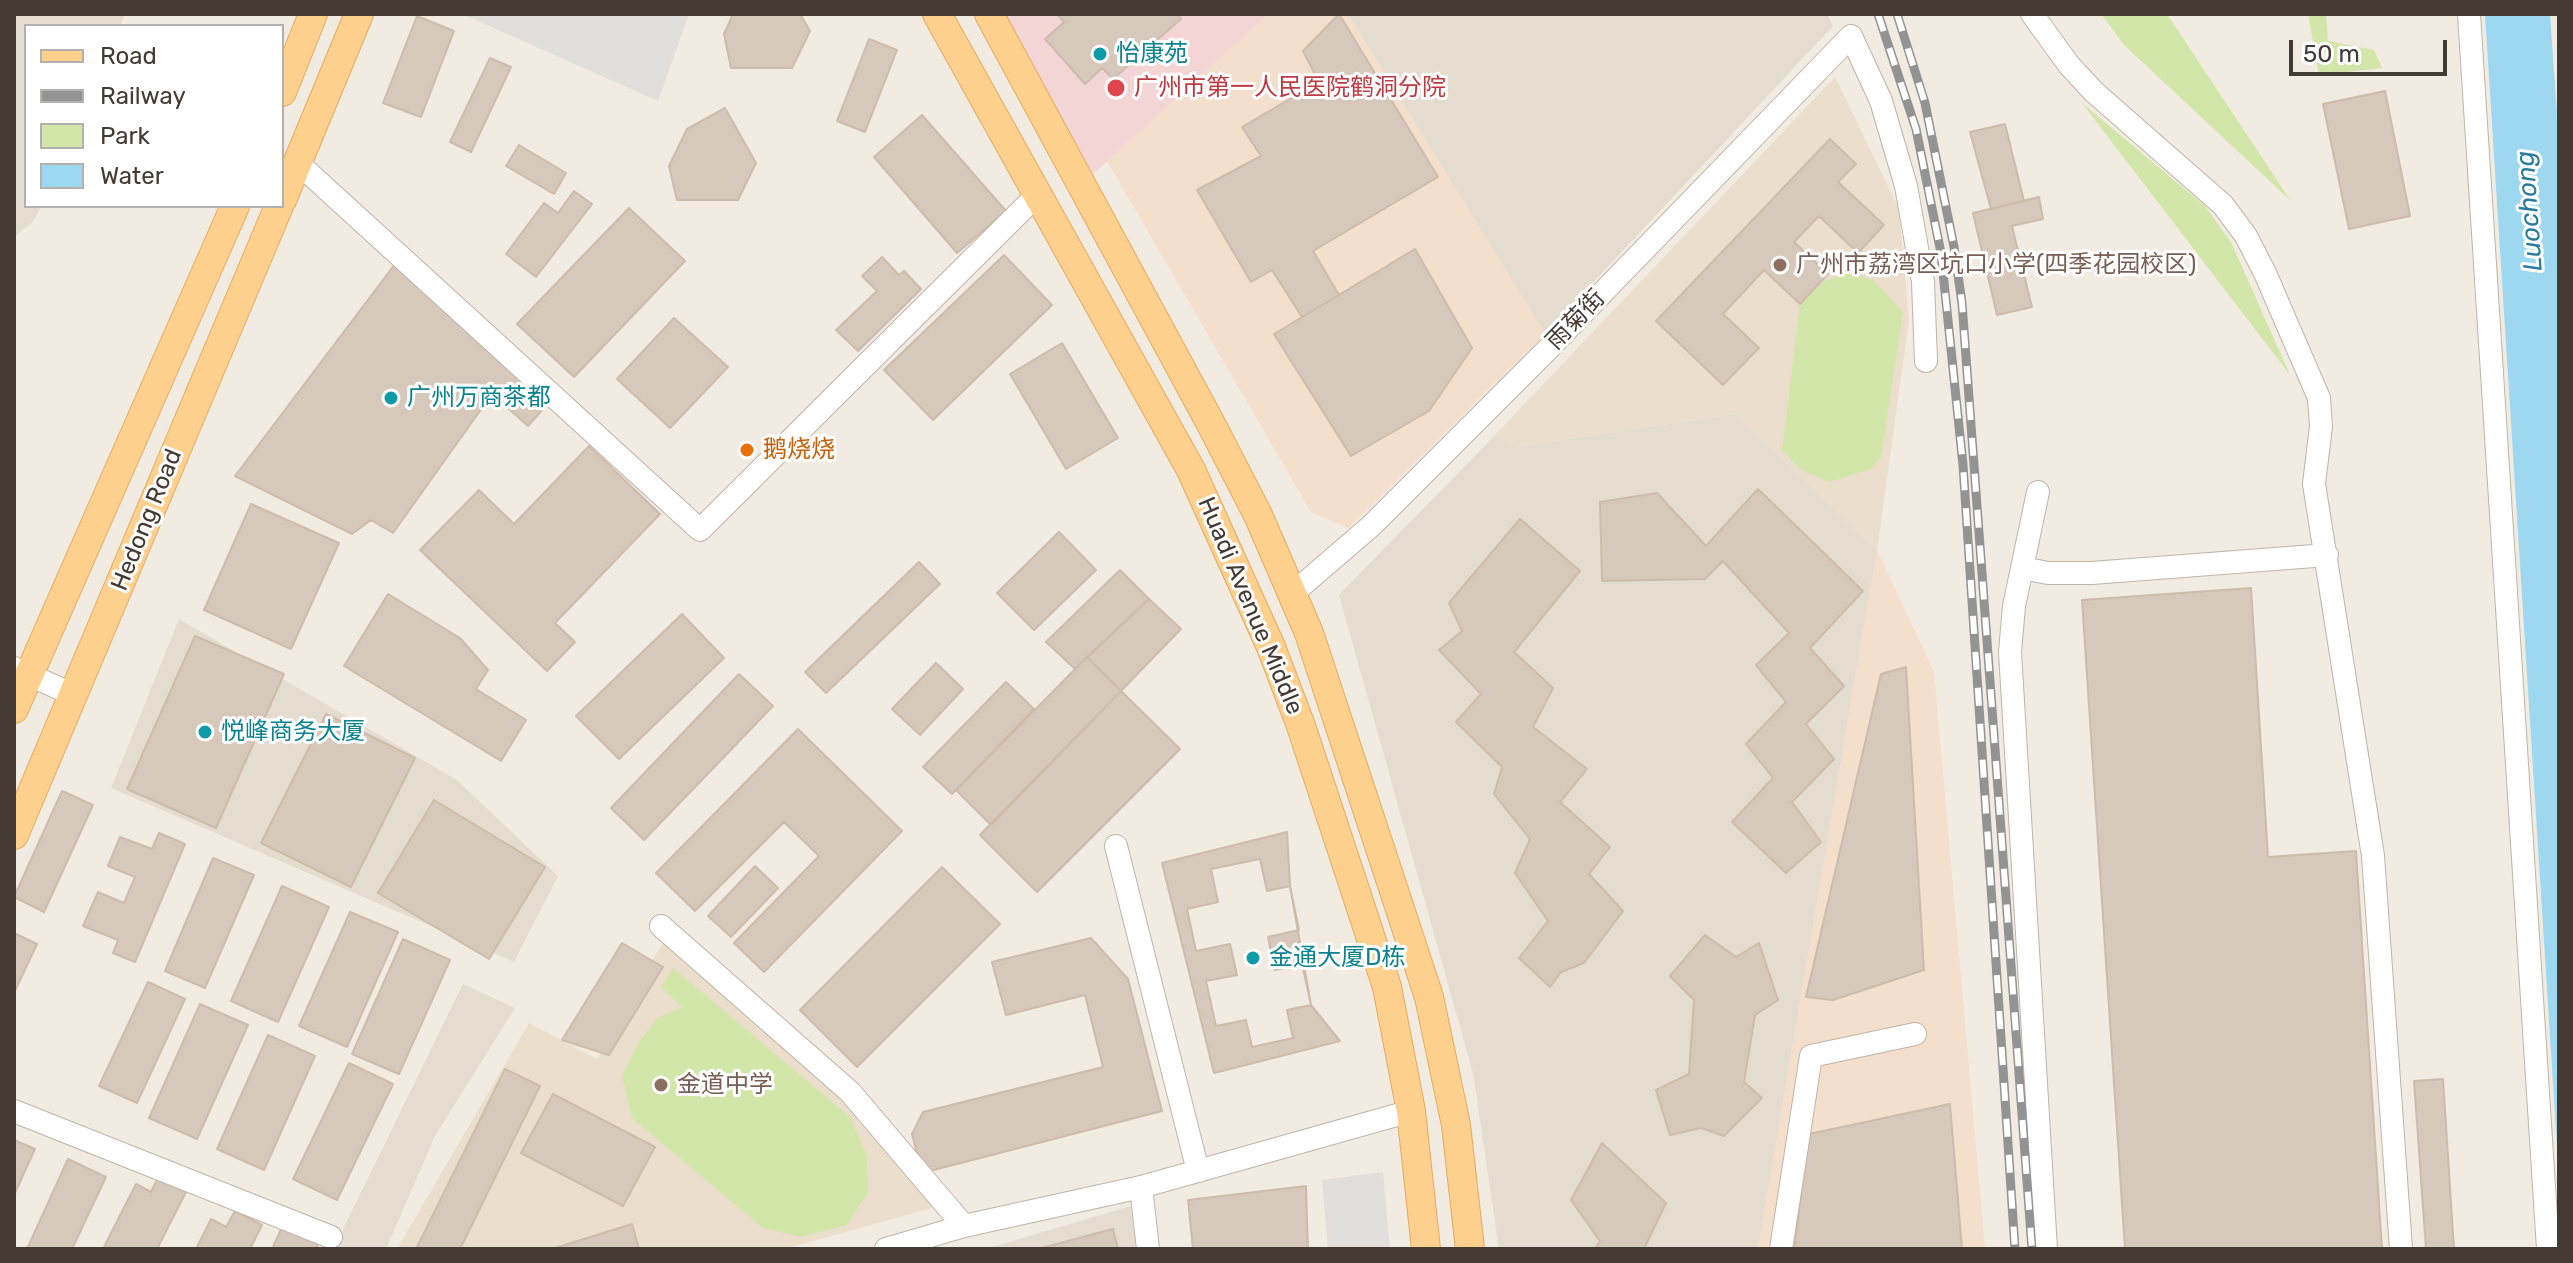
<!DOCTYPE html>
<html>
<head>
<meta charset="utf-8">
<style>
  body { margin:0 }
  #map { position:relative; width:2573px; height:1263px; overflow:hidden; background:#f1ebe2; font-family:Rubik,sans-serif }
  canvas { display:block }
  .frame { position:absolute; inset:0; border:16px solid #433a33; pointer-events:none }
  .legend { position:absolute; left:24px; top:24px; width:260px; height:184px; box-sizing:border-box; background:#fff; border:2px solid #b4b0ad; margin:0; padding:10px 14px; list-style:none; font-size:24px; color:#433a33 }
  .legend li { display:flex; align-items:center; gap:16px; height:40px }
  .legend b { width:40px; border:2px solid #b4b0ad }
  .scale { position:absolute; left:2289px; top:40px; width:158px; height:36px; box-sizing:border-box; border:4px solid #433a33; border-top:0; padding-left:10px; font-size:24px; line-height:28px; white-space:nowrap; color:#433a33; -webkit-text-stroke:6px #fff; paint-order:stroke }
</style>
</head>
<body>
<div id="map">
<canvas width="2573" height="1263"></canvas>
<div class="frame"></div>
<ul class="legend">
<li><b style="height:10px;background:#fed08e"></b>Road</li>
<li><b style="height:10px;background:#939393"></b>Railway</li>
<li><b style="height:22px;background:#d3e6aa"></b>Park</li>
<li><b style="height:22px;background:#9dd8f0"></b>Water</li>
</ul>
<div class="scale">50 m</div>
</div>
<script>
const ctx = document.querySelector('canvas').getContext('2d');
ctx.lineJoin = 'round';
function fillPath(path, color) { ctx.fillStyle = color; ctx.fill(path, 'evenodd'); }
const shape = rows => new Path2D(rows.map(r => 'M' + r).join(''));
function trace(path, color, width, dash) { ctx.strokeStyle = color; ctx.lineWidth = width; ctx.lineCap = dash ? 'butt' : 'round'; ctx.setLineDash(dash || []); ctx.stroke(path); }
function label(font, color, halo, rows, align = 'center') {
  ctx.font = font + ' Rubik,"Noto Sans SC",sans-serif'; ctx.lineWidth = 6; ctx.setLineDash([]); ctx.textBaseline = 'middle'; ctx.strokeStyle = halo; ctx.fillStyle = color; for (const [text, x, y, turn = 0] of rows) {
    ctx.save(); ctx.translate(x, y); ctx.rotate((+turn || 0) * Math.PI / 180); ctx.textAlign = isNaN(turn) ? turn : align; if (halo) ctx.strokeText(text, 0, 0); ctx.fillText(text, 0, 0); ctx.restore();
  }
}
fillPath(shape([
  [14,14,125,14,120,26,26,26,26,206,41,206,33,222,14,237],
  [1348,14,1827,14,1833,26,1545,334],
  [1735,414,1877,550,1758,1249,1499,1249,1473,1073,1339,595,1495,435,1517,447],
  [179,619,457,780,558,876,514,962,111,788],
  [463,984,515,1008,435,1136,386,1249,339,1249,344,1227],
  [1131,1206,1137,1249,985,1249]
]), '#e5dcd0');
fillPath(shape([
  [1268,14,1348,14,1545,334,1348,528,1311,512,1107,161],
  [1877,550,1934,672,1985,1249,1758,1249]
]), '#f4decc');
fillPath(shape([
  [1835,77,1899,209,1909,320,1877,550,1735,414,1517,447,1495,435],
  [666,937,858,1110,939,1206,784,1249,397,1249,529,1023,597,1059]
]), '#ebdecc');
fillPath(shape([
  [1004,14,1268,14,1093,174]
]), '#f3d5d5');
fillPath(shape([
  [2101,14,2167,14,2290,200,2124,45],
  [2308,14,2326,14,2328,41,2374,50,2382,68,2319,75],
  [2082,103,2205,206,2231,242,2290,375],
  [1851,273,1873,280,1903,312,1881,457,1871,469,1829,482,1800,469,1782,450,1800,303,1826,280],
  [673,968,850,1117,867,1156,868,1192,847,1225,801,1237,763,1228,632,1118,622,1076,639,1042,657,1018,682,1007,661,987]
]), '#d3e6aa');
fillPath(shape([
  [462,14,689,14,658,101],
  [1383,1172,1390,1249,1328,1249,1322,1180]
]), '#e1dedb');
fillPath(shape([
  [2485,14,2550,14,2559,142,2559,1177]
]), '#9dd8f0');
const building = shape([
  [733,14,800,14,810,31,792,68,731,68,724,34,733,14],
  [1057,14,1177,14,1181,19,1113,79,1102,68,1085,84,1045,39,1064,22,1057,14],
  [1339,14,1438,177,1313,251,1339,295,1302,317,1272,270,1251,282,1197,190,1261,156,1242,127,1319,82,1303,51,1339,14],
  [417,16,454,31,421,117,383,103,417,16],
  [869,39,897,50,865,132,837,121,869,39],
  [490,58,511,67,471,152,450,142,490,58],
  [2385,91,2410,216,2349,229,2323,104,2385,91],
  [725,108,756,163,738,200,677,200,669,166,687,129,725,108],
  [922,115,1006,211,957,253,874,157,922,115],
  [2005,124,2024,201,1991,209,1970,132,2005,124],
  [1830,139,1856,164,1838,182,1884,225,1858,253,1819,216,1794,242,1828,274,1800,304,1764,270,1723,314,1759,348,1723,385,1656,321,1830,139],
  [519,145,566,173,554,194,506,166,519,145],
  [574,191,592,204,536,277,506,254,544,203,558,213,574,191],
  [2039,197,2043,219,2012,226,2032,307,1997,315,1973,213,2039,197],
  [629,208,685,261,574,377,517,324,629,208],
  [1415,249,1472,348,1429,411,1351,456,1274,334,1415,249],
  [1004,255,1052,305,933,420,884,370,1004,255],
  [882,257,899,275,904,271,921,289,858,351,836,330,877,291,862,276,882,257],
  [395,264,549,402,528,426,492,394,393,533,371,520,352,534,235,476,395,264],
  [674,318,728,367,670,428,617,379,674,318],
  [1062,343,1118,438,1066,469,1010,374,1062,343],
  [589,446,660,514,555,623,575,642,547,671,420,550,479,490,514,524,589,446],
  [1758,489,1863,591,1810,648,1844,686,1806,724,1834,759,1792,802,1821,842,1786,873,1732,822,1773,778,1746,744,1786,702,1756,665,1789,633,1723,561,1705,579,1602,581,1600,502,1657,493,1706,546,1758,489],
  [251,504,339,543,291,649,204,610,251,504],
  [1520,519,1580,571,1514,652,1553,688,1533,727,1587,769,1560,802,1610,847,1589,874,1623,911,1584,963,1561,972,1550,987,1519,958,1548,921,1515,873,1530,839,1494,794,1502,767,1456,722,1481,694,1439,650,1462,631,1449,603,1520,519],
  [1059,532,1096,570,1034,630,997,593,1059,532],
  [919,562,940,584,826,693,805,672,919,562],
  [1120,570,1149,599,1075,669,1046,642,1120,570],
  [2251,588,2268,857,2356,851,2382,1249,2125,1249,2082,600,2251,588],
  [388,594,460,638,488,670,476,689,526,720,501,761,344,666,388,594],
  [1149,599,1181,629,1121,691,1087,657,1149,599],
  [682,614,724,658,619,759,576,716,682,614],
  [195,636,284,674,216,828,127,789,195,636],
  [1087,657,1121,691,991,825,956,790,1087,657],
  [936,663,963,689,920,735,892,709,936,663],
  [1906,667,1924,970,1833,1000,1806,997,1881,674,1906,667],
  [739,674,773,706,644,840,611,808,739,674],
  [1006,682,1034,709,952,794,923,767,1006,682],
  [1121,691,1180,749,1037,892,980,835,1121,691],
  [326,714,415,758,351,887,261,843,326,714],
  [798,729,902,831,764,972,734,943,819,856,784,822,695,911,656,873,798,729],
  [62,791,93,805,44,912,14,897,62,791],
  [434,800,545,867,489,959,378,893,434,800],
  [1287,832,1290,886,1311,1005,1340,1041,1214,1073,1162,863,1287,832],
  [159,833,185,844,135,962,113,953,118,940,83,926,98,892,124,903,135,877,108,866,120,837,152,849,159,833],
  [213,858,254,875,205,988,165,971,213,858],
  [1260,859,1267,891,1290,886,1299,930,1268,937,1275,970,1302,964,1311,1005,1287,1010,1293,1038,1252,1047,1246,1020,1216,1026,1206,981,1237,975,1230,944,1196,951,1187,909,1218,902,1211,869,1260,859],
  [755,866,778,888,731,937,708,916,755,866],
  [942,867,1000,924,857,1067,800,1010,942,867],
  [282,886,329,907,278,1022,231,1001,282,886],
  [350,912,398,932,347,1047,299,1026,350,912],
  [14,933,37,944,14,993,14,933],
  [1705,935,1736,957,1759,943,1778,1000,1755,1015,1744,1082,1762,1098,1724,1136,1701,1128,1670,1135,1656,1090,1689,1074,1694,1000,1670,976,1705,935],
  [1091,938,1128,979,1162,1111,922,1173,912,1134,923,1112,1103,1067,1085,995,1006,1015,992,962,1091,938],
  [403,939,450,960,399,1074,352,1054,403,939],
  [622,943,663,967,609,1055,562,1040,622,943],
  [148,982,185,999,137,1103,99,1086,148,982],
  [200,1004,248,1025,197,1139,149,1118,200,1004],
  [268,1035,315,1056,264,1170,217,1149,268,1035],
  [349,1063,393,1084,337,1200,293,1179,349,1063],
  [505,1069,540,1086,460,1249,416,1249,505,1069],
  [2443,1079,2454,1249,2426,1249,2414,1081,2443,1079],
  [553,1094,655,1147,623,1206,521,1153,553,1094],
  [1950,1104,1962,1249,1794,1249,1809,1134,1950,1104],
  [14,1140,35,1149,14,1195,14,1140],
  [1602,1143,1666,1203,1644,1249,1595,1249,1600,1241,1571,1200,1602,1143],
  [68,1159,106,1177,72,1249,27,1249,68,1159],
  [159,1176,187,1190,157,1249,103,1249,136,1184,151,1192,159,1176],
  [1306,1186,1308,1249,1193,1249,1188,1200,1306,1186],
  [235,1211,262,1225,250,1249,196,1249,211,1219,226,1227,235,1211],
  [632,1224,639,1249,552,1249,632,1224],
  [283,1225,319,1242,316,1249,272,1249,283,1225],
  [1113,1229,1118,1249,1038,1249,1113,1229]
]);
fillPath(building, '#d6c8bb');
trace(building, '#cdbcab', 2);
const minor = shape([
  [2032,14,2069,65,2094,92,2223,205,2246,236,2265,273,2319,398,2321,426,2314,484,2373,856,2401,1249],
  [2469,14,2548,1249],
  [298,163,700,530,1037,195],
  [2038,492,2014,606,2010,652,2046,1249],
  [2022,568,2048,573,2092,573,2327,555],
  [1292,594,1371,526,1549,348,1851,36,1881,101,1906,186,1923,282,1926,361],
  [14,668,74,695],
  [1116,846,1198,1171],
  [661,926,850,1092,964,1226],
  [14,1111,331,1237],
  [1141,1187,1148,1249],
  [886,1249,964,1226,1141,1187,1411,1111],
  [1781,1249,1811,1056,1915,1034]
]);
const major = shape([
  [937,14,1191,470,1271,647,1301,726,1387,987,1411,1111,1426,1249],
  [989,14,1211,424,1258,515,1309,633,1429,997,1456,1125,1470,1249],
  [282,92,313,14],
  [282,200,359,14],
  [14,709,235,206],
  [14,835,279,206]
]);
trace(minor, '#bfb4a8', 24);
trace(major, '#e3aa5e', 30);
trace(minor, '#fff', 22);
trace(major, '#fed08e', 28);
const rail = shape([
  [1878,14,1916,129,1941,253,1963,465,2015,1249],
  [1897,14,1925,103,1954,247,1962,303,2032,1249]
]);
trace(rail, '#939393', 9);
trace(rail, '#fff', 6, [18]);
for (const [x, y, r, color] of [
  [1100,54,8,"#0f9aa8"],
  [1116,88,10,"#e0444e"],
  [1780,265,8,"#8d6e63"],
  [391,398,8,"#0f9aa8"],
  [747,450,8,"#e8710a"],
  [205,732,8,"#0f9aa8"],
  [1253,958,8,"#0f9aa8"],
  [661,1085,8,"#8d6e63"]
]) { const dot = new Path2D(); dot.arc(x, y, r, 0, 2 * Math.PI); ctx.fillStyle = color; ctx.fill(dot); trace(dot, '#fff', 3); }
label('24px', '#0d838f', '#fff', [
  ["怡康苑",1116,54],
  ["广州万商茶都",407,398],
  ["悦峰商务大厦",221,732],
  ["金通大厦D栋",1269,958]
], 'left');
label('24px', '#be3a42', '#fff', [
  ["广州市第一人民医院鹤洞分院",1134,88]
], 'left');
label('24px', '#785e54', '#fff', [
  ["广州市荔湾区坑口小学(四季花园校区)",1796,265],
  ["金道中学",677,1085]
], 'left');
label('24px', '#433a33', '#fff', [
  ["雨菊街",1576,320,-46],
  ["Hedong Road",147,520,-68],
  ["Huadi Avenue Middle",1250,606,67]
]);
label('24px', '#c56008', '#fff', [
  ["鹅烧烧",763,450]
], 'left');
label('italic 26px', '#2a7c9e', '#fff', [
  ["Luochong",2530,211,-94]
]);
</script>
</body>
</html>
